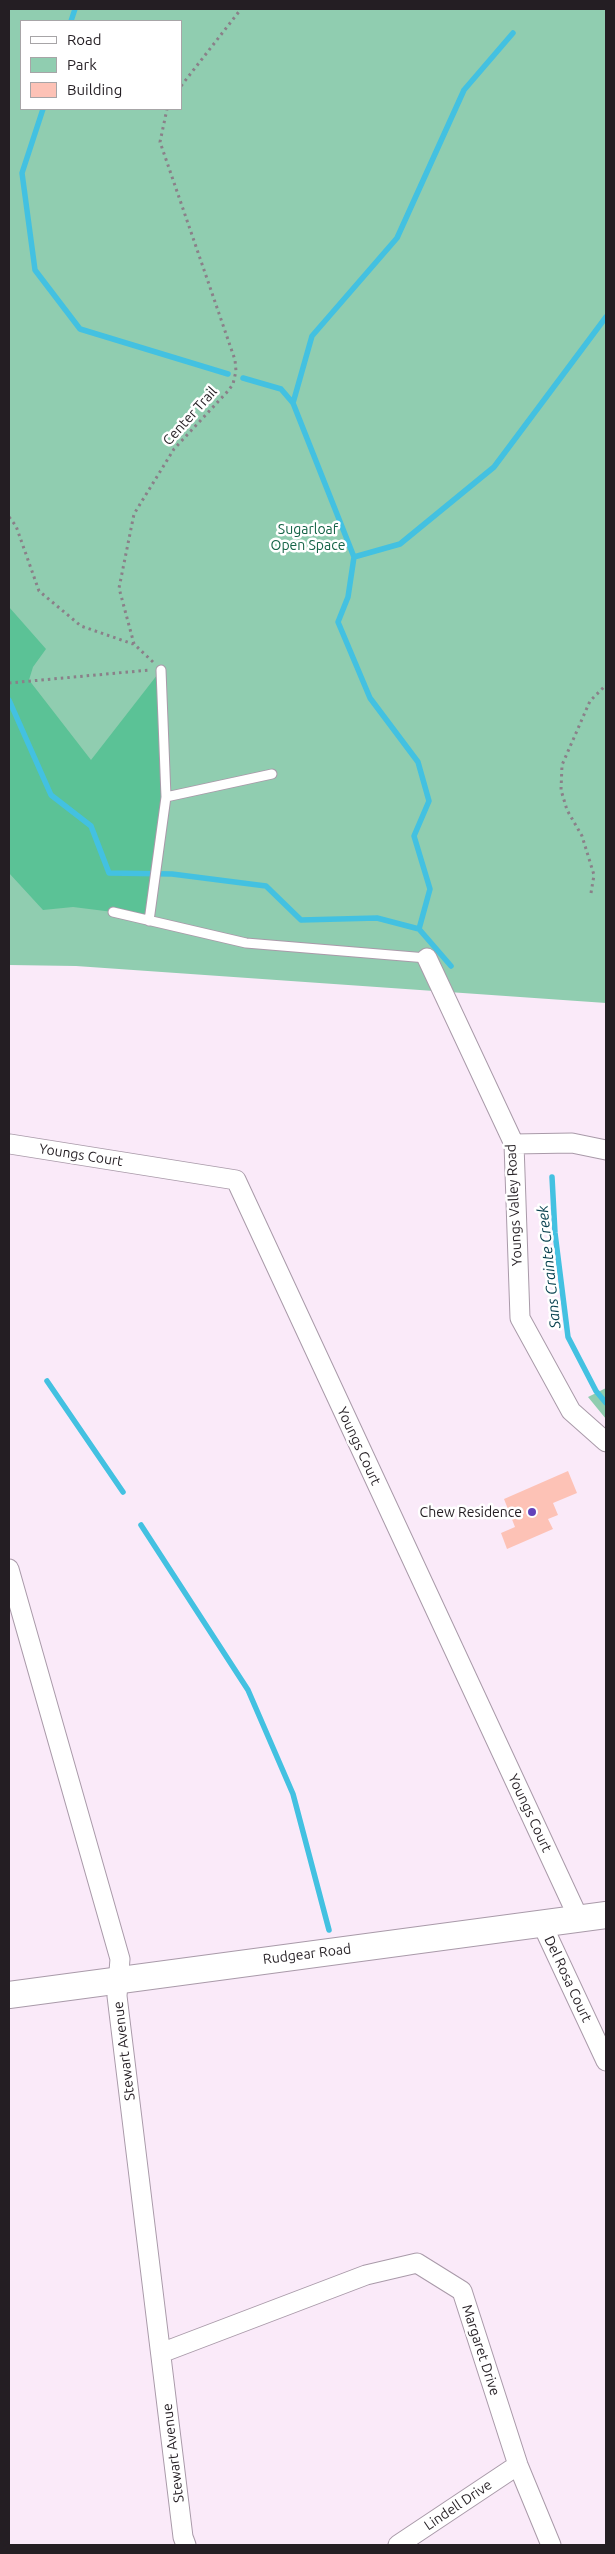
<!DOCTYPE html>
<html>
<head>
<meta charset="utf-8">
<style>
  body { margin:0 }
  #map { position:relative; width:615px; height:2554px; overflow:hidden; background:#faeaf9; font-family:Ubuntu,sans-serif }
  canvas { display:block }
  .frame { position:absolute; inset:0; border:10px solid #241e23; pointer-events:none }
  .legend { position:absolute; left:20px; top:20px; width:162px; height:90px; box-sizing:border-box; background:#fff; border:1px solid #a7a5a7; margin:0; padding:6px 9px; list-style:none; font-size:15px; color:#241e23 }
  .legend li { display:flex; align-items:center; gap:10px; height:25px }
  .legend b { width:25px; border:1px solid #a7a5a7 }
</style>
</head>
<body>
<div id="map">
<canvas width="615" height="2554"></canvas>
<div class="frame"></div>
<ul class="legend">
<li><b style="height:6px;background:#fff"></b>Road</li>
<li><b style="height:14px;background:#90cdb0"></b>Park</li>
<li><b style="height:14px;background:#fdc2b6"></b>Building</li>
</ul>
</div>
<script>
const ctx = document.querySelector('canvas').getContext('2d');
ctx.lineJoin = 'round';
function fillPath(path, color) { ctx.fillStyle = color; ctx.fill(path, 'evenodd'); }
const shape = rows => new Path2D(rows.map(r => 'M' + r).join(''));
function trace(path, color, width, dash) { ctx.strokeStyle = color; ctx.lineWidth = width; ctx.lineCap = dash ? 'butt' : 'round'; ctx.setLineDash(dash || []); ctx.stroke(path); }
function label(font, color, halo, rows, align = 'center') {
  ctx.font = font + ' Ubuntu,sans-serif'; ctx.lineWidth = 5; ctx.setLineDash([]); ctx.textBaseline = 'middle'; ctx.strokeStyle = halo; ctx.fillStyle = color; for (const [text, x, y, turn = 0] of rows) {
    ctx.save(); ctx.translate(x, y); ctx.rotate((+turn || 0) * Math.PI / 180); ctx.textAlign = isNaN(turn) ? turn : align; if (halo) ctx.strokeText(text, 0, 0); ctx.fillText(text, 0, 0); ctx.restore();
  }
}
fillPath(shape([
  [9,9,606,9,606,1003,76,966,9,965],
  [21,21,181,21,181,109,21,109],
  [606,1388,606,1419,588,1397]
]), '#90cdb0');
fillPath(shape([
  [9,607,46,649,33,667,29,680,91,760,161,670,166,797,149,921,113,912,73,907,43,910,9,873]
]), '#5bc296');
trace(shape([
  [71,21,75,9],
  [43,109,22,173,35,270,80,329,228,374],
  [243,378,281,389,293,403,354,557],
  [293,403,312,336,397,238,464,90,513,33],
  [354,557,348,597,338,622,370,698,418,762,429,801,414,836,430,889,419,929,451,966],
  [354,557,400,544,494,467,606,317],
  [9,700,51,795,91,826,109,873,172,874,266,886,301,920,377,918,419,929],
  [552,1177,555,1233,568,1337,596,1391,606,1403],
  [47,1381,123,1492],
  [141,1525,248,1690,293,1794,329,1930]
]), '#43c1e1', 5.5);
fillPath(shape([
  [568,1471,577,1493,553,1503,558,1515,548,1519,553,1529,507,1549,501,1533,515,1527,504,1499]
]), '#fdc2b6');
const lane = shape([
  [161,670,166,797],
  [113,912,246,943,427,958],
  [149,921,166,797,272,774]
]);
const street = shape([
  [427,958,514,1144,520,1318,571,1411,606,1442],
  [10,1144,236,1180,579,1919],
  [514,1144,572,1143,606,1150],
  [9,1569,120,1959,117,1996,183,2537,186,2545],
  [542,1924,606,2061],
  [161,2353,366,2275,417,2263,462,2291,518,2465,551,2545],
  [398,2545,518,2465]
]);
const secondary = shape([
  [9,1995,606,1915]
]);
trace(lane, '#a99aa9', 11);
trace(street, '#a99aa9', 21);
trace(secondary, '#a99aa9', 28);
trace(shape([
  [181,86,241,9],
  [9,517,16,526,39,591,81,626,133,644],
  [153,662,134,644,119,588,134,514,174,449,228,391,233,384,236,371,235,360,160,142,167,109],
  [9,683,150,670],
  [591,893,594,875,582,836,567,810,561,790,562,765,590,701,606,685]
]), '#8a8089', 3, [2.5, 4]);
trace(lane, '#fff', 9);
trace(street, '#fff', 19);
trace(secondary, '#fff', 26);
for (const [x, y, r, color] of [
  [532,1512,5,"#6342ba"]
]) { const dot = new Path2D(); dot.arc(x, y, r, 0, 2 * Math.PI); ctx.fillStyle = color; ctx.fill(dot); trace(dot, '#fff', 2); }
label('14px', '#241e23', '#fff', [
  ["Center Trail",190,416,-48],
  ["Youngs Court",81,1155,9],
  ["Youngs Valley Road",514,1205,-93],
  ["Youngs Court",359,1446,65],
  ["Youngs Court",530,1813,65],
  ["Rudgear Road",307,1954,-7],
  ["Del Rosa Court",568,1979,65],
  ["Stewart Avenue",124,2051,-97],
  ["Margaret Drive",481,2350,72],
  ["Stewart Avenue",173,2453,-97],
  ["Lindell Drive",458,2505,-34]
]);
label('14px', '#156447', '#fff', [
  ["Sugarloaf",308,529],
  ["Open Space",308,545]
]);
label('14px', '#241e23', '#fff', [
  ["Chew Residence",522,1512]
], 'right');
label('italic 15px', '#053f4d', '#fff', [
  ["Sans Crainte Creek",549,1267,-96]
]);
</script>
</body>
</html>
